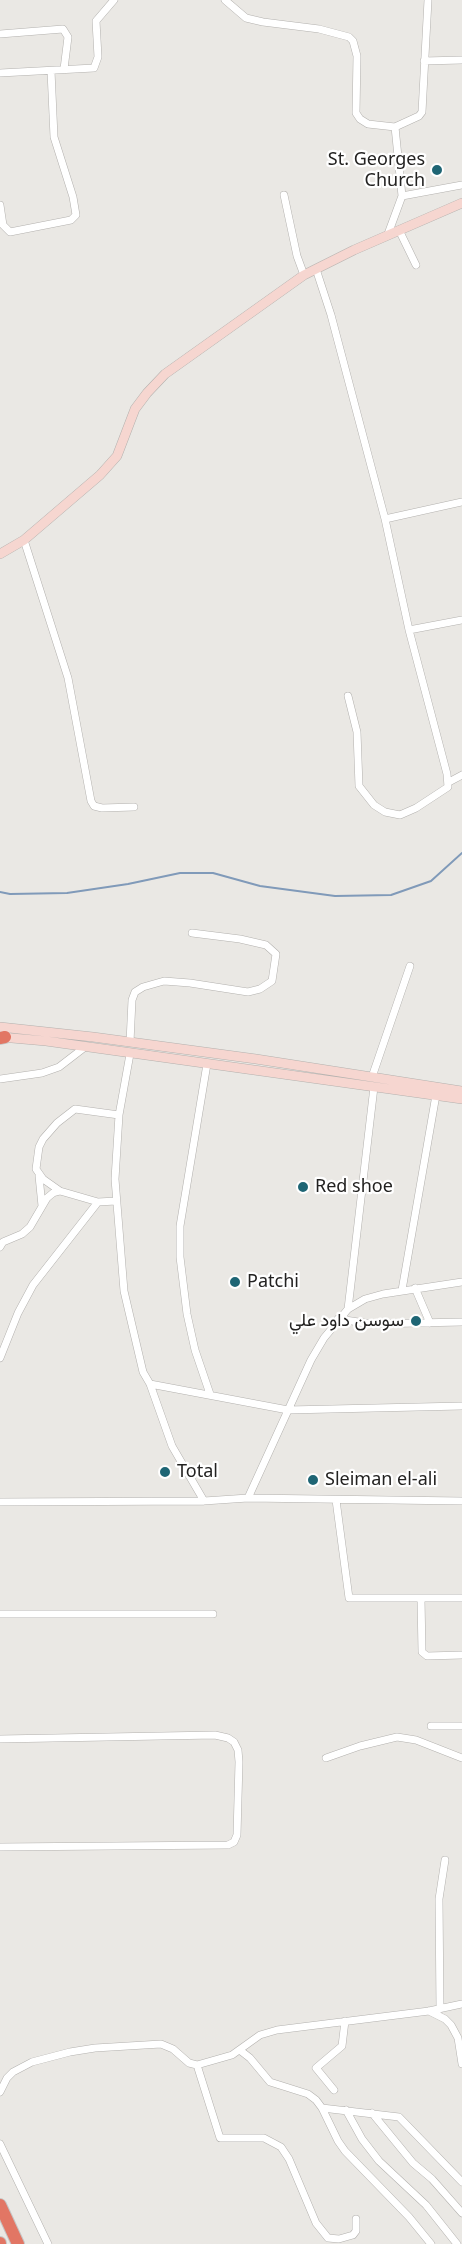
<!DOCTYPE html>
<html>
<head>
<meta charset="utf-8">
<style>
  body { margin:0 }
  canvas { display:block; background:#eae8e4 }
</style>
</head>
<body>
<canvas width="462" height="2244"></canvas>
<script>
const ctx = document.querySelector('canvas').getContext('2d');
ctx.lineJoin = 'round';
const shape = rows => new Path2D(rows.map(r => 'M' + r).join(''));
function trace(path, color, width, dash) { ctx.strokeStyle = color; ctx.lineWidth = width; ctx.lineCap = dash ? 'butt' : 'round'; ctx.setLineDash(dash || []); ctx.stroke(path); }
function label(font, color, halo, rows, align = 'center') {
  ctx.font = font + ' "Noto Sans",Vazirmatn,sans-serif'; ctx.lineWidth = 4.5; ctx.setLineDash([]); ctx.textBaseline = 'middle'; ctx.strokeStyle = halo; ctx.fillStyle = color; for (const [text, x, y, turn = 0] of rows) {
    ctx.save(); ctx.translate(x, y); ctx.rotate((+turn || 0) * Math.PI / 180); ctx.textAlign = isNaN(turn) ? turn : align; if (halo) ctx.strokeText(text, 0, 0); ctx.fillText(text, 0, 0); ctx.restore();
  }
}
trace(shape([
  [0,892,10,894,67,893,128,884,180,873,213,873,260,886,335,896,391,895,431,881,462,853]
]), '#809ab9', 2);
const minor = shape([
  [225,0,246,18,263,22,319,29,349,37,353,41,357,56,356,113,360,119,368,124,395,127,402,196,388,234],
  [0,34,63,29,68,37,64,69],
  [424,61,462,60],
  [0,73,94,68,98,57,96,21,114,0],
  [395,127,419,116,422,112,428,0],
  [284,195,297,256,304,275],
  [402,196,462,185],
  [0,205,3,225,10,232,71,220,76,215,73,197,54,137,51,71],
  [399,230,416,265],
  [316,269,331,315,385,519,409,630,447,774,448,787,416,808,400,815,385,812,374,805,359,786,357,732,348,696],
  [385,519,462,502],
  [24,540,68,678,91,801,94,806,102,808,134,807],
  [409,630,462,620],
  [449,782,462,775],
  [130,1042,132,1000,135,992,143,987,164,981,190,983,248,992,260,989,272,981,276,954,266,945,240,939,192,933],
  [130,1054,119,1115,115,1179,124,1291,143,1372,150,1384,172,1446,204,1501],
  [207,1064,180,1226,180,1257,187,1314,195,1350,210,1394],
  [372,1077,410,966],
  [0,1079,42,1073,59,1067,85,1047],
  [39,1176,42,1206],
  [98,1202,60,1191,43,1179,36,1169,39,1147,43,1139,57,1123,75,1109,119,1115],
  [0,1247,3,1242,22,1234,30,1227,47,1198,53,1193,60,1191],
  [415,1288,430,1323],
  [402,1290,436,1095],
  [348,1309,374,1087],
  [338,1319,372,1324,462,1322],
  [0,1358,18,1313,33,1285,98,1202,116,1201],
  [150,1384,288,1410,462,1406],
  [248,1498,311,1360,324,1338,348,1309,365,1299,383,1294,462,1282],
  [336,1500,349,1598,462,1598],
  [0,1502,204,1501,248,1498,462,1501],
  [421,1599,422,1652,427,1656,462,1655],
  [0,1614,213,1614],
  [431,1726,462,1726],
  [0,1739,215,1735,228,1738,234,1742,238,1750,239,1762,237,1835,234,1842,228,1845,0,1847],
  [326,1758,360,1746,397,1737,416,1740,462,1758],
  [440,2009,439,1899,445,1860],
  [429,2011,445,2019,451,2025,458,2038,462,2064],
  [241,2051,250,2058,270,2082,308,2094,316,2100,322,2108,338,2141,345,2151,409,2217,431,2244],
  [197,2065,220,2138,264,2138,281,2147,289,2159,316,2223,328,2238,339,2239,353,2235,356,2231,356,2219],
  [334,2090,316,2068,342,2046,345,2021],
  [0,2092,7,2078,13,2072,32,2062,70,2052,95,2048,161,2044,173,2049,189,2063,197,2065,232,2055,260,2035,277,2030,429,2011,462,2004],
  [322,2108,399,2117,462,2182],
  [346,2110,362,2139,379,2161,426,2205,457,2244],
  [372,2113,413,2163,432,2179,462,2213],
  [0,2144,48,2244]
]);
const secondary = shape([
  [0,554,24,540,100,475,117,456,135,409,147,393,165,374,304,275,354,250,462,203],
  [0,1027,93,1037,256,1059,462,1091],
  [0,1037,46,1041,462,1099]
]);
const motorway = shape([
  [0,1038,5,1037],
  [0,2205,18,2244],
  [0,2243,0,2244]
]);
trace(minor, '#b3b1ae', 8);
trace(secondary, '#b3b1ae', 10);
trace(motorway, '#c6c6c5', 14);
trace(minor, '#fff', 7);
trace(secondary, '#f6d6d0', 9);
trace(motorway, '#e27664', 12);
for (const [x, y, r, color] of [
  [437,170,6,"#1e6574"],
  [303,1187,6,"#1e6574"],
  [235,1282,6,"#1e6574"],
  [416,1321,6,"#1e6574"],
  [165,1472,6,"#1e6574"],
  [313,1480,6,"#1e6574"]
]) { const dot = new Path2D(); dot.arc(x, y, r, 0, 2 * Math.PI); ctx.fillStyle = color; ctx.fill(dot); trace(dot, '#fff', 2); }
label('18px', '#232221', '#fff', [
  ["St. Georges",425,160,"right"],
  ["Church",425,181,"right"],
  ["Red shoe",315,1187],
  ["Patchi",247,1282],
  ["سوسن داود علي",404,1321,"right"],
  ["Total",177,1472],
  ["Sleiman el-ali",325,1480]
], 'left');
</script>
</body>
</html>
